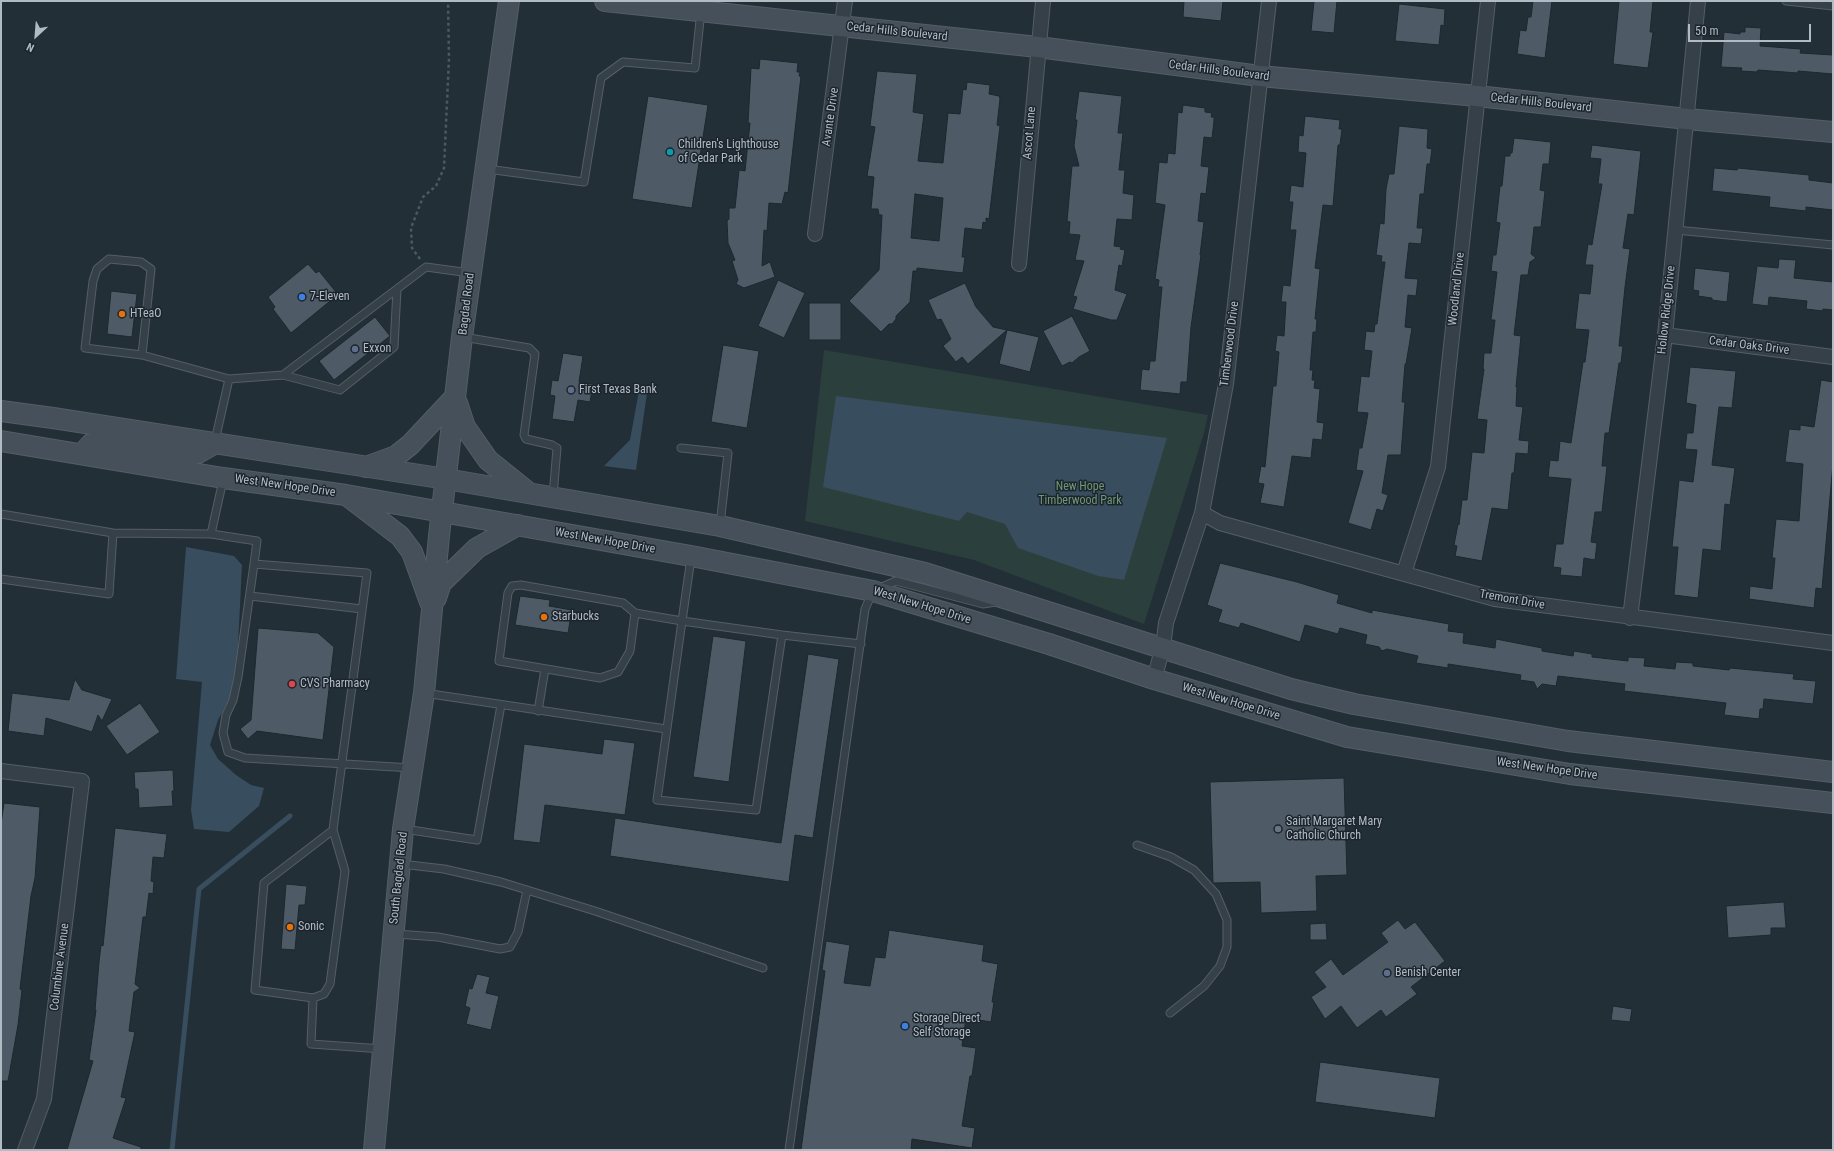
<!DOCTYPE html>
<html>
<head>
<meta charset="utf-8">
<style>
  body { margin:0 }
  #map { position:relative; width:1834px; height:1151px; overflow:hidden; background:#232f37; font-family:"Roboto Condensed",sans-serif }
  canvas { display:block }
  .frame { position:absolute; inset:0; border:2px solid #b1bbc4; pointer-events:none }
  .north { position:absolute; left:16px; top:16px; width:40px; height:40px; -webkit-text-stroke:3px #1c252d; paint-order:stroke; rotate:206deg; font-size:11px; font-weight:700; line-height:16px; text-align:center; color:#b1bbc4 }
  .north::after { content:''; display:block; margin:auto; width:14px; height:18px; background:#b1bbc4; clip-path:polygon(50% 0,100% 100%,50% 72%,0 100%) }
  .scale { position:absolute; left:1688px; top:24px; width:123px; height:18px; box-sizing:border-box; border:2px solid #b1bbc4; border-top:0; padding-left:5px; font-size:12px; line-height:14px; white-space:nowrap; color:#b1bbc4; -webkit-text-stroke:3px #1c252d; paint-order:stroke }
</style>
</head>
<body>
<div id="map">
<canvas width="1834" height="1151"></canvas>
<div class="frame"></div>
<div class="north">N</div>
<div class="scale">50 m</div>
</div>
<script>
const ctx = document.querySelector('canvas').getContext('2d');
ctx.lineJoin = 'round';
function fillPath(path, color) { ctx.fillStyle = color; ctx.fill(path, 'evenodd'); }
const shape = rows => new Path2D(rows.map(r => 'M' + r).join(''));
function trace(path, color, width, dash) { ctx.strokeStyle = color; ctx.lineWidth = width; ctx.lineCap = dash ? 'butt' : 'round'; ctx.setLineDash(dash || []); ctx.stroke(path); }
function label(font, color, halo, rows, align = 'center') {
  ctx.font = font + ' "Roboto Condensed",sans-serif'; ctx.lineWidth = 3; ctx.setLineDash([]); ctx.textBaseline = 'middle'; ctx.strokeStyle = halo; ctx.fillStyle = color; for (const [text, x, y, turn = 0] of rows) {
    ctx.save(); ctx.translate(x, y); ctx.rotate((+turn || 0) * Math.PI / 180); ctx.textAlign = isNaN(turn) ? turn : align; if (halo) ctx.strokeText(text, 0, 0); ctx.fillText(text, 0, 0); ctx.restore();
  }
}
fillPath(shape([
  [824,350,1208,415,1204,433,1144,624,974,560,805,521]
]), '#2b3f3c');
fillPath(shape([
  [640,385,648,386,636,470,604,466,630,440],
  [836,396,1167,438,1124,580,1098,576,1018,548,1005,524,967,512,959,521,823,487],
  [186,547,234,556,242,565,236,686,218,720,210,745,218,759,236,775,251,785,264,788,259,806,229,832,194,829,191,810,202,682,176,679]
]), '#384d5d');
trace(shape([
  [172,1150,199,889,290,816]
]), '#384d5d', 5);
const building = shape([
  [1184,1,1223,1,1221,21,1183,17,1184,1],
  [1314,1,1337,1,1334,33,1311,31,1314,1],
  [1533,1,1552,1,1545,58,1517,54,1520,30,1526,31,1528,17,1531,17,1533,1],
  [1619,1,1653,1,1650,32,1653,32,1648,68,1613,64,1619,1],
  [1399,4,1445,9,1444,26,1441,25,1439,45,1395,41,1399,4],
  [1745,27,1761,28,1760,46,1801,49,1800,53,1833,55,1833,74,1798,71,1798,73,1758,70,1757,72,1741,71,1742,68,1721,67,1724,32,1740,34,1740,32,1745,32,1745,27],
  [760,59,798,63,797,72,800,72,799,76,801,76,788,193,785,192,782,204,769,203,767,231,764,230,762,266,770,262,775,277,744,288,736,284,738,280,732,261,735,260,728,243,727,221,729,219,729,208,735,208,739,170,745,171,750,123,748,123,751,68,759,69,760,59],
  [877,71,917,74,913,112,924,114,918,161,943,163,948,113,960,114,963,89,966,90,967,82,990,85,989,94,999,96,1000,99,997,125,1000,126,989,219,986,218,986,223,983,222,982,230,965,228,962,257,965,257,963,273,917,268,917,271,913,271,910,302,896,316,896,319,892,324,889,324,881,332,849,301,879,270,882,215,879,215,878,209,871,209,874,177,867,176,875,127,870,126,877,71],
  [915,194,943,198,939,241,911,238,915,194],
  [1079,91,1122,96,1118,133,1123,133,1119,170,1125,170,1123,193,1134,195,1132,220,1117,219,1114,246,1121,247,1120,249,1125,250,1122,266,1119,265,1115,290,1127,294,1117,320,1111,320,1073,309,1077,297,1073,296,1084,261,1075,260,1080,235,1069,234,1070,222,1067,221,1072,166,1079,166,1074,146,1077,120,1075,120,1079,91],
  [648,96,708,105,692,208,632,199,648,96],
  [1183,105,1205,108,1205,112,1212,113,1211,117,1214,117,1214,121,1212,138,1204,137,1201,166,1209,167,1206,194,1201,193,1198,221,1204,222,1200,255,1201,255,1191,327,1187,382,1181,382,1180,394,1140,390,1142,369,1149,370,1150,361,1155,361,1162,287,1158,287,1159,280,1155,279,1165,205,1155,203,1159,162,1167,163,1168,153,1175,154,1178,112,1182,113,1183,105],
  [1305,116,1340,120,1339,129,1342,129,1340,145,1338,145,1333,206,1323,205,1315,268,1320,269,1315,319,1317,319,1316,332,1313,332,1310,370,1313,370,1312,380,1315,380,1314,388,1320,389,1317,422,1324,423,1322,440,1313,439,1311,458,1292,456,1284,507,1260,503,1264,484,1258,483,1261,466,1265,467,1273,386,1276,386,1279,352,1275,351,1277,335,1284,336,1286,302,1281,302,1283,285,1290,286,1296,230,1290,230,1293,202,1289,202,1291,185,1303,187,1306,153,1298,152,1299,135,1303,136,1305,116],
  [1399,126,1428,129,1427,148,1432,149,1430,164,1427,164,1424,194,1420,194,1417,228,1423,228,1421,244,1409,243,1405,278,1418,279,1416,296,1408,295,1405,327,1412,328,1406,364,1405,364,1402,402,1405,402,1401,455,1388,455,1382,493,1388,495,1383,511,1377,509,1371,530,1348,523,1363,471,1356,470,1359,448,1362,448,1368,413,1357,412,1361,376,1369,377,1372,351,1364,350,1366,331,1374,332,1375,324,1377,324,1385,262,1381,262,1382,256,1376,255,1380,223,1384,224,1386,189,1389,174,1394,174,1399,126],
  [1514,138,1551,142,1549,164,1543,164,1540,190,1545,191,1541,227,1534,227,1531,254,1536,258,1530,262,1528,275,1521,275,1514,335,1521,336,1516,387,1517,387,1516,406,1523,407,1519,440,1529,441,1528,454,1516,453,1514,473,1512,473,1508,510,1492,508,1482,561,1455,556,1457,546,1454,545,1458,524,1459,525,1462,500,1467,500,1472,452,1484,453,1487,420,1477,419,1484,369,1483,369,1484,353,1491,353,1495,320,1491,320,1497,272,1491,271,1493,255,1496,255,1500,223,1496,222,1500,186,1502,186,1505,156,1510,156,1510,153,1512,153,1514,138],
  [1592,145,1641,151,1634,215,1628,214,1623,248,1630,249,1625,287,1619,346,1623,346,1621,363,1619,363,1609,433,1605,433,1602,466,1607,466,1602,512,1595,512,1591,542,1597,543,1595,560,1584,558,1582,577,1560,575,1561,568,1553,567,1556,544,1563,544,1571,479,1548,477,1550,460,1558,461,1560,441,1571,443,1583,362,1585,362,1589,330,1575,329,1579,293,1590,294,1593,265,1585,265,1588,244,1592,245,1602,184,1598,184,1601,159,1590,158,1592,145],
  [1714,168,1737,170,1738,168,1809,175,1809,180,1833,183,1833,210,1806,207,1806,211,1769,207,1770,197,1712,191,1714,168],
  [1779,259,1796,260,1794,278,1833,282,1833,310,1823,309,1823,311,1806,309,1807,301,1769,297,1768,306,1752,304,1757,266,1778,268,1779,259],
  [308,264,316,273,319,271,336,292,335,297,291,333,273,309,275,307,268,297,308,264],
  [1695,268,1730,272,1727,302,1712,300,1712,298,1698,296,1699,291,1693,290,1695,268],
  [778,280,805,293,784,338,758,326,778,280],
  [965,283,976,307,993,327,1007,330,968,364,962,357,956,362,943,346,951,339,941,319,937,320,928,300,965,283],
  [111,291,137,294,132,337,107,334,111,291],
  [809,303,841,303,841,340,809,340,809,303],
  [1072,316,1090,351,1079,357,1072,363,1070,362,1062,366,1043,331,1072,316],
  [375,317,390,336,334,380,319,361,375,317],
  [1007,330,1039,337,1030,372,999,364,1007,330],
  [723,345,759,351,747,428,711,422,723,345],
  [563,353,583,356,579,382,593,384,590,402,578,400,574,422,552,419,555,396,550,395,552,380,558,381,563,353],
  [1690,367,1736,371,1732,408,1719,407,1712,465,1735,468,1730,505,1725,504,1721,551,1703,549,1698,598,1674,595,1678,547,1672,547,1679,480,1693,482,1697,450,1685,449,1687,433,1693,433,1696,405,1686,403,1690,367],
  [1821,380,1833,382,1833,463,1822,589,1816,588,1814,608,1749,599,1750,586,1772,589,1775,558,1772,558,1776,519,1799,521,1803,464,1785,462,1789,429,1800,430,1800,425,1814,427,1821,380],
  [1220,563,1297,582,1339,595,1337,603,1372,613,1372,610,1449,624,1448,631,1464,633,1463,643,1495,648,1496,639,1542,648,1542,651,1573,656,1574,651,1592,654,1592,657,1628,661,1628,657,1645,658,1644,666,1675,669,1676,662,1693,663,1693,666,1729,670,1730,668,1794,674,1793,679,1816,681,1813,704,1764,699,1763,709,1760,709,1759,719,1724,715,1726,703,1624,691,1625,684,1558,676,1556,686,1542,684,1537,689,1534,682,1520,680,1521,675,1448,664,1448,668,1416,663,1418,656,1387,649,1382,651,1379,647,1365,644,1367,635,1340,628,1338,634,1305,625,1300,642,1241,623,1239,628,1218,622,1222,610,1207,605,1220,563],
  [520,596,550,600,549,606,572,610,568,633,515,625,520,596],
  [258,628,318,633,334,647,323,740,257,731,248,739,240,729,251,720,258,628],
  [713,636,746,641,729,782,693,777,713,636],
  [808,654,839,659,813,838,795,835,789,882,610,856,615,818,781,843,808,654],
  [75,679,82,690,112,699,102,721,98,715,92,732,46,718,44,736,8,731,12,693,69,700,75,679],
  [140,703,160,732,127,755,106,726,140,703],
  [604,739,635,743,625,815,545,805,540,843,513,840,524,744,602,754,604,739],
  [173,770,174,791,172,791,173,806,139,808,138,789,135,789,134,772,173,770],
  [1344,778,1347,875,1316,876,1317,911,1261,913,1260,882,1213,883,1210,782,1344,778],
  [4,803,40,807,35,878,31,896,20,989,22,990,18,1025,8,1081,1,1081,1,824,4,803],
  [115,828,167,834,164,858,153,857,151,881,154,882,153,894,149,893,146,917,143,917,135,984,140,988,134,992,129,1031,135,1032,121,1097,126,1098,113,1138,141,1147,141,1150,67,1150,93,1061,89,1060,96,1010,95,1010,99,962,101,945,103,946,115,828],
  [286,884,307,886,305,905,299,905,295,950,281,949,286,884],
  [1784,902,1786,928,1771,928,1771,935,1728,938,1726,906,1784,902],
  [1398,920,1405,929,1415,922,1445,961,1411,987,1417,994,1386,1017,1381,1010,1357,1028,1341,1006,1325,1019,1311,997,1326,987,1314,972,1331,959,1343,975,1388,942,1381,933,1398,920],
  [1326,923,1327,940,1310,940,1310,924,1326,923],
  [889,930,984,945,982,961,998,964,992,1002,994,1002,991,1022,966,1018,962,1046,976,1048,972,1076,970,1076,962,1126,975,1128,972,1148,912,1139,911,1150,801,1150,825,971,822,970,826,941,850,945,844,983,870,986,875,957,885,958,889,930],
  [477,974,490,977,486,993,499,996,491,1030,466,1024,470,1008,465,1006,469,988,472,989,477,974],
  [1613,1006,1632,1009,1630,1022,1611,1020,1613,1006],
  [1320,1062,1440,1078,1435,1118,1315,1102,1320,1062]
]);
fillPath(building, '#4e5b66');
trace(building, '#1e272f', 1);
const lane = shape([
  [1786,1,1833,6],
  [487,169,584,182,601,78,623,62,695,68,702,1],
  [1676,230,1833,245],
  [463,337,529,348,535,354,524,435,526,439,552,445,557,448,553,496],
  [142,355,151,269,141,262,109,259,97,269,93,281,85,348,142,355,229,379],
  [283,375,340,390,394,347,397,289],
  [215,441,229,379,283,375,426,267,470,273],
  [681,448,728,453,720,525],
  [223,480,211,534,257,541,254,564,367,573,333,830,264,883,255,990,313,998,311,1044,383,1049],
  [1,514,113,533,211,534],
  [254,564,238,677,233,700,226,715,223,733,228,752,245,758,412,768],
  [1,579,109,594,113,533],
  [250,596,362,609],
  [635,613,623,603,521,585,512,586,508,593,499,661,600,678,618,672,630,651,635,613,682,621,657,800,756,810,782,635,682,621,691,558],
  [782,635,861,644],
  [424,693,666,729],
  [538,711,545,669],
  [404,829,477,840,501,705],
  [1137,845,1171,857,1194,870,1216,894,1227,920,1227,947,1220,966,1204,986,1170,1013],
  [401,864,444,869,501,882,595,911,763,968],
  [396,934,438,937,500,949,510,947,518,932,527,890],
  [313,998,324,994,330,984,345,871,333,830],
  [789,1150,865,609,873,591,896,581,983,604,996,602]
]);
const street = shape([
  [815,234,845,1],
  [1019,264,1043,1],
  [1665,335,1833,357],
  [1202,513,1220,523,1495,599,1833,643],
  [1404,573,1438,467,1488,1],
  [1630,618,1665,335,1698,1],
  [1154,679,1163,647,1166,623,1202,513,1226,384,1269,1],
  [1,771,82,781,44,1099,25,1150]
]);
const secondary = shape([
  [605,1,1038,47,1260,76,1477,96,1687,119,1833,132],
  [457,403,465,427,488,460,529,493],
  [1,411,53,418,446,479,720,526,925,573,1291,689,1354,704,1568,741,1833,772],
  [1,441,223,478,346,495,691,556,873,591,1049,644,1154,679,1347,737,1570,774,1833,803],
  [82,454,91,444,108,443,180,455,198,453,214,444],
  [366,467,396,456,410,445,455,397],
  [349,497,400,536,412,552,430,602],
  [436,598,441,583,477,548,518,525],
  [374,1150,403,829,424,693,439,536,462,337,509,1]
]);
trace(lane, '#545e66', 9);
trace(street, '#545e66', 16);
trace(secondary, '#545e66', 22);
trace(shape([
  [420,259,412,248,411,228,423,197,436,186,444,168,449,58,448,1]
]), '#495c5b', 2.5, [3, 3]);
trace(lane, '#364048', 7);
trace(street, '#364048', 14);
trace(secondary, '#45505b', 20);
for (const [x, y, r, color] of [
  [670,152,4,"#0f9aa8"],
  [302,297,4,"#3f7fe0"],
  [122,314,4,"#e8710a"],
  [355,349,4,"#5c6f8a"],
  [571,390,4,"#5c6f8a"],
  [544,617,4,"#e8710a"],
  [292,684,4,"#e0444e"],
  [1278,829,4,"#6b7280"],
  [290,927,4,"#e8710a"],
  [1387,973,4,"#5c6f8a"],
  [905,1026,4,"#3f7fe0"]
]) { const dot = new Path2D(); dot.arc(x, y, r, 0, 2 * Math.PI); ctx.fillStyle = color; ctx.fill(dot); trace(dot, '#1c252d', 1.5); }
label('12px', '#b1bbc4', '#1c252d', [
  ["Cedar Hills Boulevard",897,32,6],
  ["Cedar Hills Boulevard",1219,71,7],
  ["Cedar Hills Boulevard",1541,103,6],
  ["Avante Drive",831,117,-82],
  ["Ascot Lane",1030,133,-85],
  ["Woodland Drive",1457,289,-84],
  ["Bagdad Road",467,304,-83],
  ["Hollow Ridge Drive",1667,310,-84],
  ["Timberwood Drive",1230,344,-83],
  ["Cedar Oaks Drive",1749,346,7],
  ["West New Hope Drive",285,486,8],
  ["West New Hope Drive",605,541,10],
  ["Tremont Drive",1512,600,10],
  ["West New Hope Drive",922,606,17],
  ["West New Hope Drive",1231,702,17],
  ["West New Hope Drive",1547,769,8],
  ["South Bagdad Road",399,878,-84],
  ["Columbine Avenue",60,967,-83]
]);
label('12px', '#b1bbc4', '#1c252d', [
  ["Children's Lighthouse",678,145],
  ["of Cedar Park",678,159],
  ["7-Eleven",310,297],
  ["HTeaO",130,314],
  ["Exxon",363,349],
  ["First Texas Bank",579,390],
  ["Starbucks",552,617],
  ["CVS Pharmacy",300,684],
  ["Saint Margaret Mary",1286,822],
  ["Catholic Church",1286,836],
  ["Sonic",298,927],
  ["Benish Center",1395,973],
  ["Storage Direct",913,1019],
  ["Self Storage",913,1033]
], 'left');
label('12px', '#719874', '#1c252d', [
  ["New Hope",1080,487],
  ["Timberwood Park",1080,501]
]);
</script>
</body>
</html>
